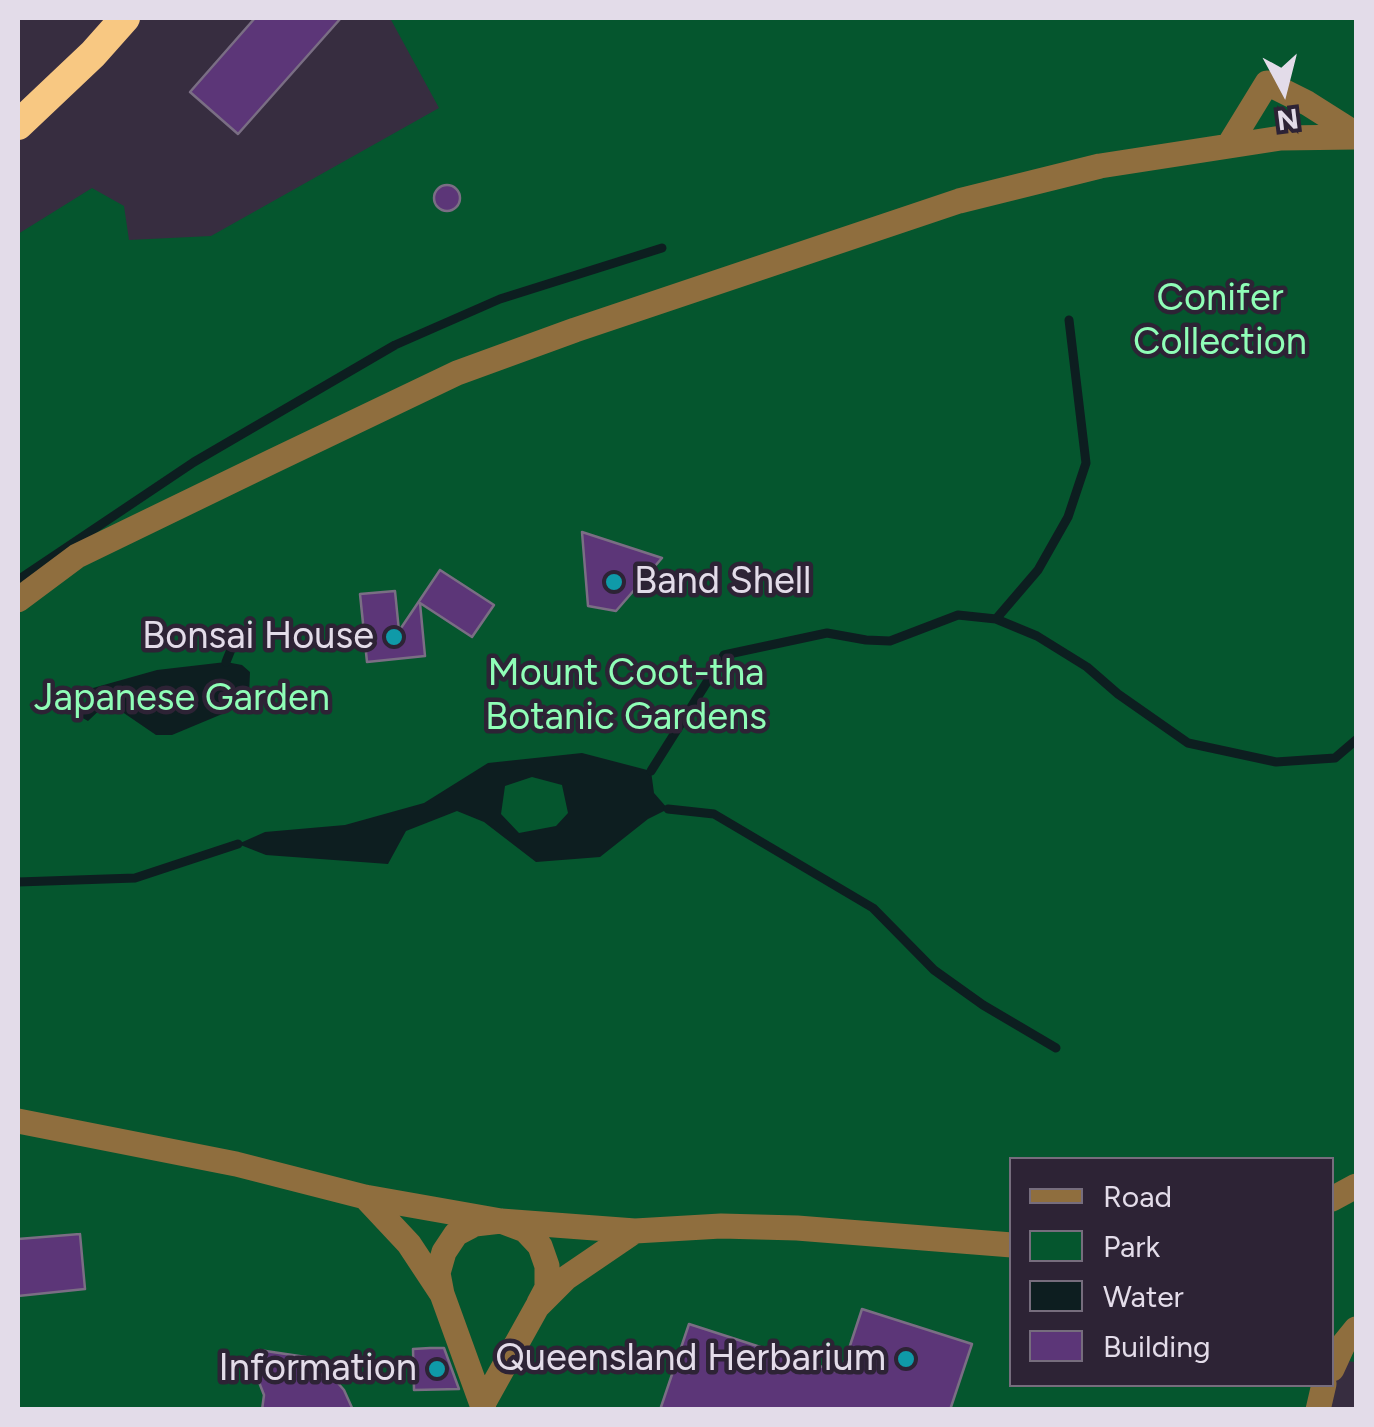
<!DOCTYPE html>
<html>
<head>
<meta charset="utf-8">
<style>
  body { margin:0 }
  #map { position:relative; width:1374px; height:1427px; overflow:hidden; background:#372d40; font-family:Figtree,sans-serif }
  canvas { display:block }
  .frame { position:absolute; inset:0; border:20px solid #e3dce9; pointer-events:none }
  .legend { position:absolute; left:1009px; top:1157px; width:325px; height:230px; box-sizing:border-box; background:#2d2335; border:2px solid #766d7d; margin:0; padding:12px 18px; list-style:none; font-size:30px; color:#e3dce9 }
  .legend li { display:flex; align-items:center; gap:20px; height:50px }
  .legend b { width:50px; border:2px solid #766d7d }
  .north { position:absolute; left:1234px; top:40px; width:100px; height:100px; -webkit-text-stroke:8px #2d2335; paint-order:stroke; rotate:173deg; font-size:28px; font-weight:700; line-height:40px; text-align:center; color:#e3dce9 }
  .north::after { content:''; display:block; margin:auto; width:35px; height:45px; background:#e3dce9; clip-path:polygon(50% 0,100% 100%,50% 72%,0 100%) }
</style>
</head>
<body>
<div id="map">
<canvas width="1374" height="1427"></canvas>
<div class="frame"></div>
<ul class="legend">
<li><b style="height:12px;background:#8f6e3e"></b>Road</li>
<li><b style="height:28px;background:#05562e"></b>Park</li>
<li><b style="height:28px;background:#0d1e20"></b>Water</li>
<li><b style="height:28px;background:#5c3678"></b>Building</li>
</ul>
<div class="north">N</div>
</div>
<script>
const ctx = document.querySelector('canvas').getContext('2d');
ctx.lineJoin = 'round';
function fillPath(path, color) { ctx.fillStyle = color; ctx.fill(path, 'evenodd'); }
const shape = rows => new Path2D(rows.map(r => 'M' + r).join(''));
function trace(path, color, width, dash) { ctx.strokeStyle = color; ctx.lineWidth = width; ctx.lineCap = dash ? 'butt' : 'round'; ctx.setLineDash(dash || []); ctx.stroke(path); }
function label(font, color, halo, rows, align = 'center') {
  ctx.font = font + ' Figtree,sans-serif'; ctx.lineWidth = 9; ctx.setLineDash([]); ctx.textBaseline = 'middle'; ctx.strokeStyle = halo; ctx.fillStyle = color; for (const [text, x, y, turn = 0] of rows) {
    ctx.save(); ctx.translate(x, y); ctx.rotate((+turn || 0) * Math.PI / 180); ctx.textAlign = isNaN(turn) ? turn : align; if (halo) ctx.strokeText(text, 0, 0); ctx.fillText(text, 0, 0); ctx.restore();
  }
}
fillPath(shape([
  [390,18,1356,18,1356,1362,1332,1360,1332,1160,1012,1160,1012,1384,1317,1385,1312,1409,18,1410,18,234,92,188,124,206,129,240,211,236,439,108]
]), '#05562e');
fillPath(shape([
  [226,662,242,665,250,672,249,695,239,707,172,735,156,735,115,707,104,706,88,721,79,716,93,688,157,670],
  [582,753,651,771,654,793,668,809,648,819,600,857,536,862,484,822,457,811,406,831,388,864,266,855,238,844,265,832,345,825,424,803,488,763],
  [532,777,562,785,568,813,556,826,519,833,501,814,505,786]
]), '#0d1e20');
trace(shape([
  [18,580,194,462,395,345,500,299,662,248],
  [996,619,1038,570,1068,517,1086,463,1069,320],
  [226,662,234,642],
  [651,771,724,655,827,633,866,640,890,641,958,615,996,619,1037,636,1087,667,1118,694,1188,743,1276,762,1335,758,1356,740],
  [668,809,714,814,873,908,934,970,983,1005,1056,1048],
  [18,882,135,878,238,844]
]), '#0d1e20', 9);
const building = shape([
  [255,18,341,18,238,134,190,92,255,18],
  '434 198a13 13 0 1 1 26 0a13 13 0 1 1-26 0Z',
  [582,532,662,558,616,611,588,606,582,532],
  [440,570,494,605,472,637,420,603,425,656,367,662,360,594,395,591,399,631,440,570],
  [80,1234,85,1289,18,1296,18,1239,80,1234],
  [862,1309,972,1344,950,1410,660,1410,689,1324,841,1373,862,1309],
  [430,1348,444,1348,459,1389,414,1390,413,1349,430,1348],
  [259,1350,306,1357,305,1367,337,1382,344,1390,353,1410,262,1410,264,1395,255,1372,259,1350]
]);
fillPath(building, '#5c3678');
trace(building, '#7a6e84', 2.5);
trace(shape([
  [1229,145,1267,83,1307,103,1356,134],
  [18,600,77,556,273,461,457,373,575,330,959,201,1100,166,1281,138,1356,137],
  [18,1121,236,1164,365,1197,501,1221,635,1231,721,1226,797,1228,1012,1245],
  [365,1197,409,1244,442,1294,484,1410],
  [1332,1199,1356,1186],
  [442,1294,438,1273,444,1252,456,1234,475,1224,501,1221,525,1230,540,1246,547,1266,547,1288,539,1303],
  [1332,1369,1343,1345,1356,1329],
  [483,1404,537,1307,566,1278,635,1231],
  [1318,1410,1324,1384]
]), '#8f6e3e', 25);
trace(shape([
  [18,125,93,54,125,18]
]), '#f8c882', 30);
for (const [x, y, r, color] of [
  [614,582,10,"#0f9aa8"],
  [394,637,10,"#0f9aa8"],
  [906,1359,10,"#0f9aa8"],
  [437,1369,10,"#0f9aa8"]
]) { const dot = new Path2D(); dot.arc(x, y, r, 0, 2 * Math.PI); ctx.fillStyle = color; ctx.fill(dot); trace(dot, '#2d2335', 4); }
label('38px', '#8ffeb7', '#2d2335', [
  ["Conifer",1220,299],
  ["Collection",1220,343],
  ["Mount Coot-tha",626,674],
  ["Botanic Gardens",626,718],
  ["Japanese Garden",182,699]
]);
label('38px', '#e3dce9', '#2d2335', [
  ["Band Shell",634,582,"left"],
  ["Bonsai House",374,637],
  ["Queensland Herbarium",886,1359],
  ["Information",417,1369]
], 'right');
</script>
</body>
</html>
